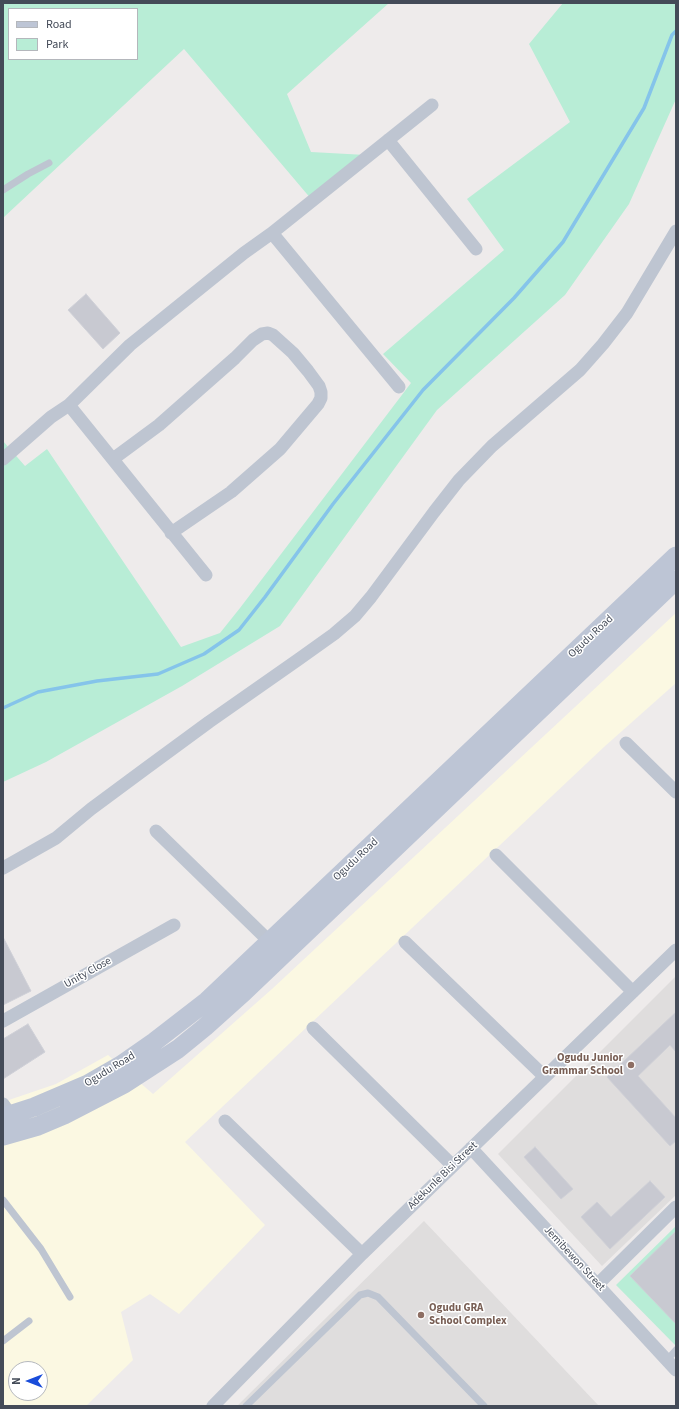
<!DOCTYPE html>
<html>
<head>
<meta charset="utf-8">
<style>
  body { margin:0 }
  #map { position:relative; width:679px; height:1409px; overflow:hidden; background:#eeebeb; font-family:"Source Sans 3",sans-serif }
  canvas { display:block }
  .frame { position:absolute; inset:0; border:4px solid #444b58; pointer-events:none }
  .legend { position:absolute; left:8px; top:8px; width:130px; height:52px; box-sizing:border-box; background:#fff; border:1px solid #b4b7bc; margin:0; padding:5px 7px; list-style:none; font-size:12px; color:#444b58 }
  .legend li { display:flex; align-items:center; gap:8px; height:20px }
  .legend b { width:20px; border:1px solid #b4b7bc }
  .north { position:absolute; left:8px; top:1361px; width:40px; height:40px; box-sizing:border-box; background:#fff; border:1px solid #b4b7bc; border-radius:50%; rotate:270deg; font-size:11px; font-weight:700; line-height:16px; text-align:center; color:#444b58 }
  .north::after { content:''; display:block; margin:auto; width:14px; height:18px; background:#194cda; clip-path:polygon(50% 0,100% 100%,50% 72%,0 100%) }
</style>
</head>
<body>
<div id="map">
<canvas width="679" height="1409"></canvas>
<div class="frame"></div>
<ul class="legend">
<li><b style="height:5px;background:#bdc5d5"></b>Road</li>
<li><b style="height:11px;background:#b8edd6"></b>Park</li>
</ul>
<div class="north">N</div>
</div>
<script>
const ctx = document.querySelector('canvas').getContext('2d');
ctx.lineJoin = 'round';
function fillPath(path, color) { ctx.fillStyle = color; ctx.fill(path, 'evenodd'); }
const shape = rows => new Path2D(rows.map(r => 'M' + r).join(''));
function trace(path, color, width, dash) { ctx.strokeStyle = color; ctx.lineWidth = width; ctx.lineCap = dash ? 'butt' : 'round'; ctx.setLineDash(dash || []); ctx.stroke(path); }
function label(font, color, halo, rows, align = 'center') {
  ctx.font = font + ' "Source Sans 3",sans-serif'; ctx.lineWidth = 3; ctx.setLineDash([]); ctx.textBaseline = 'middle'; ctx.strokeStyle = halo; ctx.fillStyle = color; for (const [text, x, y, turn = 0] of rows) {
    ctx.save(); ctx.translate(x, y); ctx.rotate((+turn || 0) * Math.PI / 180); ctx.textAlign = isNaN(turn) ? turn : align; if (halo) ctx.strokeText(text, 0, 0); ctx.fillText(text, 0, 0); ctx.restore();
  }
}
fillPath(shape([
  [676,613,676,683,604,747,185,1142,265,1225,179,1314,150,1294,121,1312,133,1360,86,1406,3,1406,3,1102,56,1084,108,1055,153,1094,272,989],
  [16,1369,40,1369,40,1393,16,1393]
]), '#fbf8e2');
fillPath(shape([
  [676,976,676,1195,602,1266,498,1154],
  [424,1221,599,1406,237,1406]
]), '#dfdddd');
fillPath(shape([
  [3,3,389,3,287,94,311,152,366,155,312,200,184,49,3,218],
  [9,9,137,9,137,59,9,59],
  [563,3,676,3,676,99,629,204,565,295,437,410,280,626,182,686,46,762,3,782,3,441,25,466,47,449,181,647,220,633,240,608,411,383,383,354,504,250,467,199,570,122,529,44],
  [676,1226,676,1346,616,1285]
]), '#b8edd6');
trace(shape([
  [3,708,38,692,97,681,158,674,204,654,239,630,265,597,333,504,423,390,514,298,563,242,644,108,672,35,676,31]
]), '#85c4ea', 3.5);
const building = shape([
  [86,294,120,333,103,349,68,310,86,294],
  [3,937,31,991,3,1005,3,937],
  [676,1012,676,1052,670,1045,638,1076,676,1118,676,1141,670,1146,607,1077,676,1012],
  [28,1024,45,1052,3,1079,3,1039,28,1024],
  [535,1147,573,1189,561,1199,524,1157,535,1147],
  [650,1181,665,1197,610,1249,581,1217,597,1202,611,1217,650,1181],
  [676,1231,676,1324,630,1276,676,1231]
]);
fillPath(building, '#c8c9d1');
trace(building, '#cfd0d7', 1);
trace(shape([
  [3,190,28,174,49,163],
  [3,1200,41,1249,70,1297],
  [3,1341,29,1321],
  [667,1360,676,1350],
  [246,1406,360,1295,368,1293,378,1297,484,1406]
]), '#bec5d1', 7);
trace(shape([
  [388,140,476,249],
  [399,387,272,233,432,105],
  [69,405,206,575],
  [3,459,51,417,69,405,130,345,244,253,272,233],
  [113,459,159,425,235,358,253,340,262,334,268,333,273,335,293,353,308,371,319,386,321,392,321,398,318,404,280,449,231,492,171,533],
  [626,743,676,792],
  [156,831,270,942],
  [496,855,633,992],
  [3,868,56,838,91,809,145,769,209,722,299,659,334,634,355,616,371,597,434,512,459,480,492,446,580,370,603,344,627,313,676,231],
  [405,942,545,1077],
  [3,1021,174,925],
  [313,1028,453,1166],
  [3,1104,10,1114],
  [225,1121,362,1254],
  [471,1148,676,1370],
  [597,1285,676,1207],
  [213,1406,362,1254,676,950]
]), '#bec5d1', 13);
trace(shape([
  [3,1117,34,1107,88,1084,121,1065,154,1042,207,1001,676,556],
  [3,1136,38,1126,64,1115,124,1084,178,1049,205,1027,244,992,676,580]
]), '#bdc5d5', 19);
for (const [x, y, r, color] of [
  [631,1065,4,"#8d6e63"],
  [421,1315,4,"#8d6e63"]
]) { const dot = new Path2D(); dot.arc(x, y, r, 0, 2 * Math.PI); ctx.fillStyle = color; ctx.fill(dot); trace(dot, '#fff', 1.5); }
label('11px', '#444b58', '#fff', [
  ["Ogudu Road",591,637,-43],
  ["Ogudu Road",356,860,-43],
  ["Unity Close",88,973,-29],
  ["Ogudu Road",110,1070,-31],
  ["Adekunle Bisi Street",443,1176,-44],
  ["Jemibewon Street",574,1259,47]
]);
label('bold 11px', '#785e54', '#fff', [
  ["Ogudu Junior",623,1059],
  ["Grammar School",623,1072],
  ["Ogudu GRA",429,1309,"left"],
  ["School Complex",429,1322,"left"]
], 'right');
</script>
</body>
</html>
